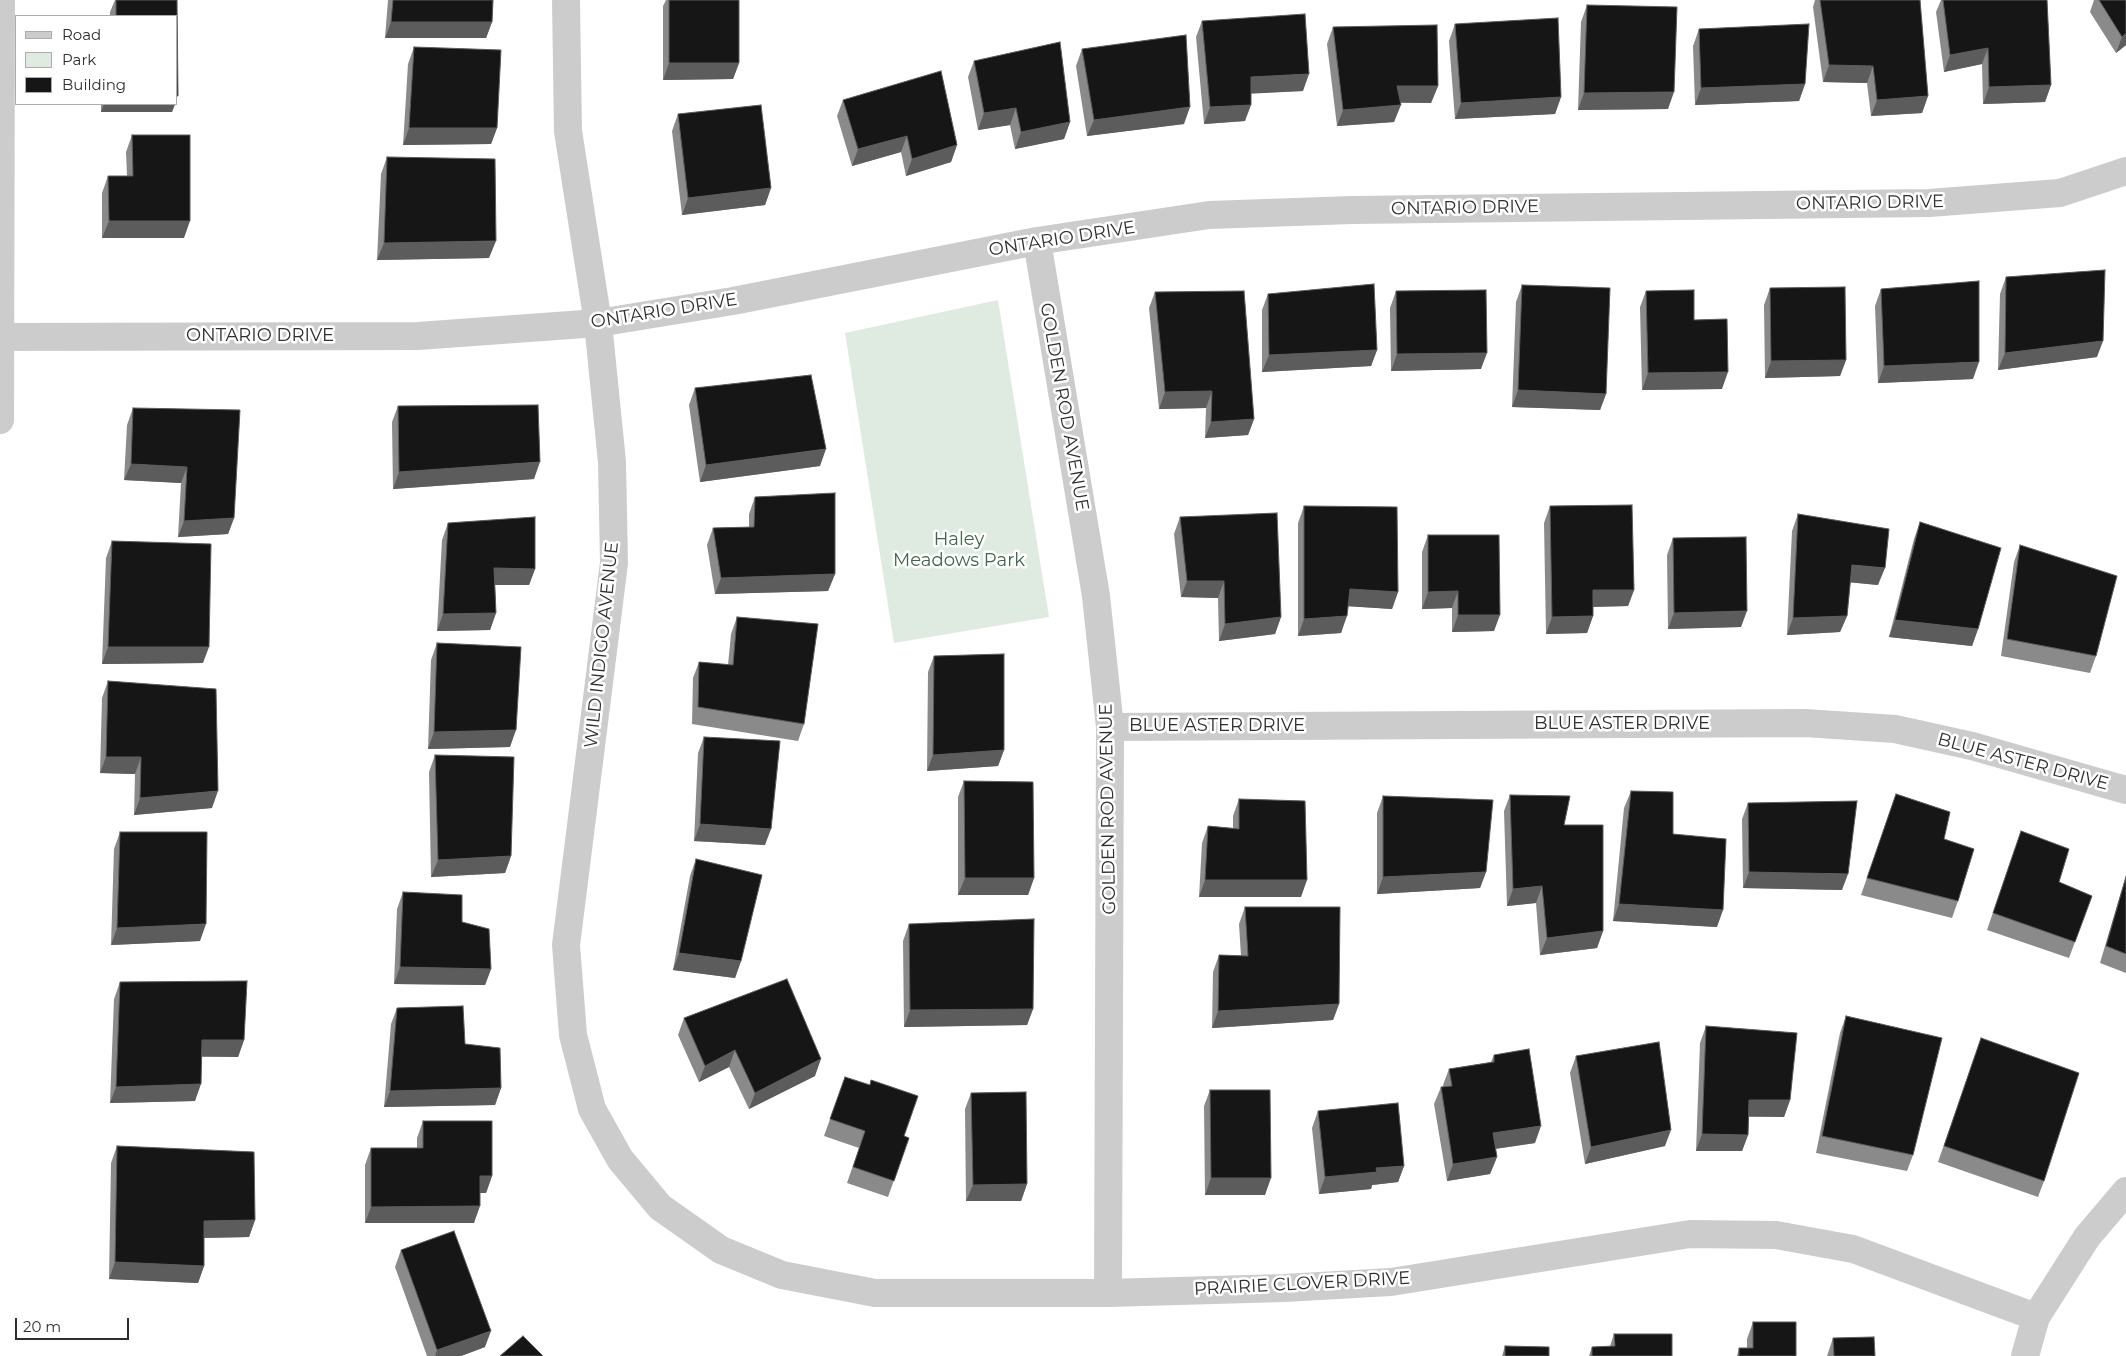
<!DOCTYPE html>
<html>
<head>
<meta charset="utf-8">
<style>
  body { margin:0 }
  #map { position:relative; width:2126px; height:1356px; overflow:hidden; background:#fff; font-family:Montserrat,sans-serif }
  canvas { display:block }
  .legend { position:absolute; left:15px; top:15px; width:162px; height:90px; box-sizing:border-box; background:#fff; border:1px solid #acacac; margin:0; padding:6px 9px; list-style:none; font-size:15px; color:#2f2f2f }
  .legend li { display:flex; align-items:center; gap:10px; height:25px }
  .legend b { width:25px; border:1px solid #acacac }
  .scale { position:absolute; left:15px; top:1318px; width:114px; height:22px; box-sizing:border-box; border:2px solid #2f2f2f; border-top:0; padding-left:6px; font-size:15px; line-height:18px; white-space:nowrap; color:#2f2f2f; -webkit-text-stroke:4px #fff; paint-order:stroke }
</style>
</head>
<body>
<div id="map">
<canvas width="2126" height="1356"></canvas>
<ul class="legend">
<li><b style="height:6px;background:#ccc"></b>Road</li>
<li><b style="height:14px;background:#dfebe0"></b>Park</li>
<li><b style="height:14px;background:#161616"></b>Building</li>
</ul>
<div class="scale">20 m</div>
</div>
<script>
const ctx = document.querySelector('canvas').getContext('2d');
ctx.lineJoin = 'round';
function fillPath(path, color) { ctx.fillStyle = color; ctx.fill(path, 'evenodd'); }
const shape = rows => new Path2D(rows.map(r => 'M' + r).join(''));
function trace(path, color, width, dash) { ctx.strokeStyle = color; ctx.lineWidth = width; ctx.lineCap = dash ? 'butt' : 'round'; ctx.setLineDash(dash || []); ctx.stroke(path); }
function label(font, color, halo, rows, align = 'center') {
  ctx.font = font + ' Montserrat,sans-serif'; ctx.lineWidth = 5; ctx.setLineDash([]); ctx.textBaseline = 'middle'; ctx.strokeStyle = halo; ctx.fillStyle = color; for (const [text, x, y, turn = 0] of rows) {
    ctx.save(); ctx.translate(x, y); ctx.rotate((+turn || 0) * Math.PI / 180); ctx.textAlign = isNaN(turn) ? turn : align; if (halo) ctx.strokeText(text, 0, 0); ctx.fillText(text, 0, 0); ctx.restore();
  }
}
fillPath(shape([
  [998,300,1049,617,894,643,845,333]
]), '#dfebe0');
trace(shape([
  [566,0,568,131,598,323,612,462,614,563,566,945,573,1035,592,1109,620,1159,660,1207,721,1250,782,1275,875,1293,1108,1293,1284,1288,1391,1282,1690,1234,1776,1235,1853,1249,2036,1317],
  [1037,241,1096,596,1110,727,1108,1293],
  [0,337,418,336,598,323,733,301,1037,241,1209,215,1352,210,1929,203,2060,193,2126,171],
  [0,420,1,0],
  [1110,727,1805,723,1895,729,1972,746,2126,790],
  [2025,1356,2036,1317,2087,1237,2126,1191]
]), '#ccc', 28);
fillPath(shape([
  [115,0,177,0,176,16,110,16,110,12],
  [388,0,493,0,492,22,486,38,385,38],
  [666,0,669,0,739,63,733,79,663,80,663,6],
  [1815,0,1920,0,1928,96,1922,113,1871,116,1867,83,1823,82,1813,7],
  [1941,0,2047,0,2051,85,2045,102,1983,104,1982,64,1944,72,1936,12],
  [2094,0,2126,0,2126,45,2116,53,2090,12],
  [1587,5,1668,109,1578,110,1581,22],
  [1202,21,1303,91,1251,93,1245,121,1204,124,1196,37],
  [1455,24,1561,97,1555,114,1455,119,1449,41],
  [1333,27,1438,86,1431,103,1400,103,1394,122,1337,126,1327,44],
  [1699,29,1805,84,1799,101,1695,105,1693,46],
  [414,47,497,128,491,144,403,145,408,64],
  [1082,49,1184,124,1087,136,1076,66],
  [974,61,1070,122,1064,139,1015,149,1010,125,978,130,968,77],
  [843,100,957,145,951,162,906,176,901,152,852,166,837,116],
  [101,104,175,104,172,112,101,112],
  [678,114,771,188,765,205,682,215,672,131],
  [132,135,184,238,102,238,102,193,108,176,127,176,126,152],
  [387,157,489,258,377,260,381,174],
  [2006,277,2097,357,1998,370,2000,294],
  [1522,285,1606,394,1600,410,1512,407,1516,302],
  [1770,288,1846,360,1840,376,1765,378,1764,305],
  [1881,289,1973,379,1878,383,1875,306],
  [1396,291,1481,369,1391,371,1390,308],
  [1646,291,1694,320,1722,389,1642,390,1640,307],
  [1155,292,1254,419,1248,435,1205,438,1206,408,1159,409,1149,308],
  [1268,294,1377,350,1371,366,1262,372,1262,310],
  [695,388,820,466,700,482,689,405],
  [398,406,534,479,393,489,392,422],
  [133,408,234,518,228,534,178,537,181,483,124,480,127,425],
  [755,497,835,574,828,591,715,594,707,545,713,528,749,527,749,514],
  [1304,506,1398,592,1392,609,1348,606,1341,633,1298,636,1298,523],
  [1550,506,1634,590,1628,606,1593,607,1593,616,1587,633,1546,634,1544,523],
  [1798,514,1878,585,1850,582,1847,616,1840,632,1787,635,1792,531],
  [1180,517,1281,617,1275,634,1219,641,1218,598,1181,597,1174,534],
  [1920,522,1978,629,1972,646,1889,637,1914,539],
  [448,523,535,569,529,585,495,585,496,613,490,630,437,631,442,540],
  [1428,535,1494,631,1452,632,1452,608,1422,609,1422,552],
  [1673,538,1741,627,1668,629,1667,555],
  [112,541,203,663,102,664,106,558],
  [2020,545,2096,656,2090,673,2001,656,2014,562],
  [737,617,804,724,798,741,692,724,693,678,699,662,728,665,731,634],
  [437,643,510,747,428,749,431,660],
  [934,656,1004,750,998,766,927,771,928,672],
  [108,681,212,808,134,815,135,774,100,773,102,698],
  [704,737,765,845,694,841,698,753],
  [435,755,511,856,505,873,431,877,429,772],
  [964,781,1034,878,1028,895,958,895,958,797],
  [1631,791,1717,927,1613,921,1624,808],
  [1896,794,1944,839,1958,901,1952,918,1861,895],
  [1510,795,1564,825,1603,931,1597,948,1540,955,1536,903,1507,906,1504,811],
  [1383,796,1486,872,1480,888,1377,894,1377,813],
  [1239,799,1301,897,1199,897,1202,843,1208,826,1233,828,1233,816],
  [1748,803,1842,890,1743,888,1742,819],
  [120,832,200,941,111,945,114,849],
  [2015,848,2059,882,2092,896,2069,958,1987,930],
  [696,859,741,961,735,978,673,970,690,876],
  [2126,875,2126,973,2100,963],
  [403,892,462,922,491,969,485,985,394,984,397,909],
  [1245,907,1339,1004,1333,1020,1212,1028,1213,972,1219,955,1241,956,1239,924],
  [909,924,1033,1009,1027,1025,904,1027,903,941],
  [120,982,244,1040,238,1057,202,1057,195,1101,110,1103,114,999],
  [397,1008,465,1044,501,1088,495,1105,384,1107,391,1024],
  [1846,1016,1913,1155,1907,1171,1816,1153,1840,1033],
  [684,1018,815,1076,749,1109,729,1067,699,1082,678,1035],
  [1706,1026,1790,1100,1784,1117,1749,1117,1748,1135,1742,1151,1696,1151,1700,1043],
  [1494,1055,1535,1143,1495,1149,1497,1157,1490,1174,1447,1181,1434,1104,1441,1087,1444,1087,1443,1085,1449,1069,1491,1062],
  [1975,1055,2044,1181,2038,1197,1938,1162],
  [1576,1056,1665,1146,1585,1164,1570,1073],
  [845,1077,904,1136,909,1138,888,1197,847,1183,859,1148,824,1136],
  [1210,1090,1265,1195,1205,1195,1204,1106],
  [971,1093,1027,1184,1021,1201,966,1201,965,1109],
  [1318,1111,1404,1166,1398,1182,1372,1185,1371,1189,1319,1194,1312,1128],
  [423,1121,492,1176,486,1193,480,1193,474,1223,365,1223,365,1165,371,1148,417,1148,417,1138],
  [117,1146,255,1220,249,1237,204,1238,204,1266,198,1283,109,1279,111,1163],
  [401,1250,485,1347,461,1356,427,1356,395,1267],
  [1753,1322,1796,1356,1737,1356,1739,1348,1747,1348,1747,1339],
  [1614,1334,1672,1356,1589,1356,1592,1347,1610,1346],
  [1833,1338,1875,1356,1827,1356],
  [1505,1346,1549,1356,1502,1356]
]), '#8a8a8a');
fillPath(shape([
  [391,22,492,22,486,38,385,38],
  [2126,33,2126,45,2116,53,2122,37],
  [1988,48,1982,64,1944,72,1950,55],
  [669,63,739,63,733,79,663,80],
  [1829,65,1873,66,1867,83,1823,82],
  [1309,74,1303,91,1245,94,1251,77],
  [1805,84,1799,101,1695,105,1701,88],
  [2051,85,2045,102,1983,104,1989,87],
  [1397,86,1438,86,1431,103,1391,102],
  [1674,92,1668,109,1578,110,1584,93],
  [1928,96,1922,113,1871,116,1877,100],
  [1561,97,1555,114,1455,119,1461,103],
  [104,104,175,104,172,112,101,112],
  [1251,105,1245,121,1204,124,1210,107],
  [1401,105,1394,122,1337,126,1343,110],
  [1190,107,1184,124,1087,136,1094,120],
  [1016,108,1010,125,978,130,984,113],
  [1070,122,1064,139,1015,149,1021,132],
  [409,128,497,128,491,144,403,145],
  [907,136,901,152,852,166,858,149],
  [957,145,951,162,906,176,912,159],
  [771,188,765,205,682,215,688,198],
  [109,221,190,221,184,238,102,238],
  [496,241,489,258,377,260,384,243],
  [2103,341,2097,357,1998,370,2005,353],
  [1377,350,1371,366,1262,372,1269,355],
  [1487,353,1481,369,1391,371,1397,354],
  [1846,360,1840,376,1765,378,1771,361],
  [1979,362,1973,379,1878,383,1884,366],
  [1728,372,1722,389,1642,390,1648,373],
  [1518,390,1606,394,1600,410,1512,407],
  [1212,391,1206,408,1159,409,1165,392],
  [1254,419,1248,435,1205,438,1211,422],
  [826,449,820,466,700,482,706,465],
  [540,462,534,479,393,489,399,472],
  [131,464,187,467,181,483,124,480],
  [234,518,228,534,178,537,184,521],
  [1852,565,1885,568,1878,585,1846,582],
  [494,568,535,569,529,585,488,585],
  [835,574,828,591,715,594,721,578],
  [1187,581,1224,581,1218,598,1181,597],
  [1350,589,1398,592,1392,609,1344,606],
  [1593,590,1634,590,1628,606,1587,607],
  [1458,591,1452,608,1422,609,1428,592],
  [1747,611,1741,627,1668,629,1674,613],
  [496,613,490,630,437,631,443,614],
  [1458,615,1500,615,1494,631,1452,632],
  [1347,616,1341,633,1298,636,1304,619],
  [1593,616,1587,633,1546,634,1552,617],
  [1847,616,1840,632,1787,635,1793,618],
  [1281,617,1275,634,1219,641,1225,624],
  [1895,620,1978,629,1972,646,1889,637],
  [108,647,209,647,203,663,102,664],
  [516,730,510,747,428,749,434,732],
  [1004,750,998,766,927,771,933,755],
  [106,757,141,757,135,774,100,773],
  [218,791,212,808,134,815,140,798],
  [700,824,771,829,765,845,694,841],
  [511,856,505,873,431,877,438,860],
  [1486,872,1480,888,1377,894,1383,877],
  [1749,872,1848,874,1842,890,1743,888],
  [965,878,1034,878,1028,895,958,895],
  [1205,880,1307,880,1301,897,1199,897],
  [1542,886,1536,903,1507,906,1513,889],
  [1619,904,1723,910,1717,927,1613,921],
  [206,924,200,941,111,945,117,928],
  [1603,931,1597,948,1540,955,1547,938],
  [679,953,741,961,735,978,673,970],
  [400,967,491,969,485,985,394,984],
  [1339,1004,1333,1020,1212,1028,1218,1011],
  [1033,1009,1027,1025,904,1027,910,1010],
  [202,1040,244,1040,238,1057,196,1056],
  [735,1050,729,1067,699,1082,705,1066],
  [821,1059,815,1076,749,1109,755,1093],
  [201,1084,195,1101,110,1103,116,1087],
  [501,1088,495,1105,384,1107,390,1091],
  [1749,1100,1790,1100,1784,1117,1743,1116],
  [1541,1126,1535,1143,1487,1150,1493,1133],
  [1671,1130,1665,1146,1585,1164,1591,1147],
  [1702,1134,1748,1135,1742,1151,1696,1151],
  [1497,1157,1490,1174,1447,1181,1453,1164],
  [1404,1166,1398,1182,1372,1185,1371,1189,1319,1194,1325,1177,1376,1168],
  [480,1176,492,1176,486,1193,474,1193],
  [1211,1178,1271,1178,1265,1195,1205,1195],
  [1027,1184,1021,1201,966,1201,973,1185],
  [480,1206,474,1223,365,1223,371,1207],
  [255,1220,249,1237,198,1238,204,1221],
  [115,1262,204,1266,198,1283,109,1279],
  [491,1331,485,1347,461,1356,435,1356,437,1350]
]), '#5c5c5c');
const building = shape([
  [116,0,177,0,178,96,176,96,176,16,116,16,116,0],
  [393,0,493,0,492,22,391,22,393,0],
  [669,0,739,0,739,63,669,63,669,0],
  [1820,0,1920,0,1928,96,1877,100,1873,66,1829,65,1820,0],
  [1943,0,2047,0,2051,85,1989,87,1988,48,1950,55,1943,0],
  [2099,0,2126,0,2126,33,2122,37,2099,0],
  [1587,5,1677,7,1674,92,1584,93,1587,5],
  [1305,14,1309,74,1251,77,1251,105,1210,107,1202,21,1305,14],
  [1558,18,1561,97,1461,103,1455,24,1558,18],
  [1809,24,1805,84,1701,88,1699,29,1809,24],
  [1437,25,1438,86,1397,86,1401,105,1343,110,1333,27,1437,25],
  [1186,35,1190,107,1094,120,1082,49,1186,35],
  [1060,42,1070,122,1021,132,1016,108,984,113,974,61,1060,42],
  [414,47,501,50,497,128,409,128,414,47],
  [941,71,957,145,912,159,907,136,858,149,843,100,941,71],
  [761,105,771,188,688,198,678,114,761,105],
  [132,135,190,135,190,221,109,221,108,176,133,176,132,135],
  [387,157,495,159,496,241,384,243,387,157],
  [2105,270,2103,341,2005,353,2006,277,2105,270],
  [1979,281,1979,362,1884,366,1881,289,1979,281],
  [1374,284,1377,350,1269,355,1268,294,1374,284],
  [1522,285,1610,288,1606,394,1518,390,1522,285],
  [1845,287,1846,360,1771,361,1770,288,1845,287],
  [1486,290,1487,353,1397,354,1396,291,1486,290],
  [1694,290,1694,320,1727,319,1728,372,1648,373,1646,291,1694,290],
  [1244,291,1254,419,1211,422,1212,391,1165,392,1155,292,1244,291],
  [811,375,826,449,706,465,695,388,811,375],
  [538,405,540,462,399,472,398,406,538,405],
  [133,408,240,410,234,518,184,521,187,467,131,464,133,408],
  [835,493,835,574,721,578,713,528,754,527,755,497,835,493],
  [1632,505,1634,590,1593,590,1593,616,1552,617,1550,506,1632,505],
  [1304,506,1397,507,1398,592,1350,589,1347,616,1304,619,1304,506],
  [1277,513,1281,617,1225,624,1224,581,1187,581,1180,517,1277,513],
  [1798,514,1889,529,1885,568,1852,565,1847,616,1793,618,1798,514],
  [535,517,535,569,494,568,496,613,443,614,448,523,535,517],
  [1920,522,2001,548,1978,629,1895,620,1920,522],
  [1428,535,1499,535,1500,615,1458,615,1458,591,1428,592,1428,535],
  [1746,537,1747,611,1674,613,1673,538,1746,537],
  [112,541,211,544,209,647,108,647,112,541],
  [2020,545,2117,576,2096,656,2007,639,2020,545],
  [737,617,818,624,804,724,698,707,699,662,733,665,737,617],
  [437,643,521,647,516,730,434,732,437,643],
  [1004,654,1004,750,933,755,934,656,1004,654],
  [108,681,216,689,218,791,140,798,141,757,106,757,108,681],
  [704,737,780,741,771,829,700,824,704,737],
  [435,755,514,757,511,856,438,860,435,755],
  [964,781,1033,782,1034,878,965,878,964,781],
  [1631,791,1673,792,1673,834,1726,839,1723,910,1619,904,1631,791],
  [1896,794,1950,812,1944,839,1974,849,1958,901,1867,878,1896,794],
  [1510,795,1570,796,1564,825,1603,825,1603,931,1547,938,1542,886,1513,889,1510,795],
  [1383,796,1493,800,1486,872,1383,877,1383,796],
  [1239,799,1305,801,1307,880,1205,880,1208,826,1239,829,1239,799],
  [1857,801,1848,874,1749,872,1748,803,1857,801],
  [2021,831,2069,849,2059,882,2092,896,2075,942,1993,913,2021,831],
  [120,832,207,832,206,924,117,928,120,832],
  [696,859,762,875,741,961,679,953,696,859],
  [2126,877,2126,954,2106,946,2126,877],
  [403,892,462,895,462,922,489,929,491,969,400,967,403,892],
  [1245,907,1340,907,1339,1004,1218,1011,1219,955,1248,956,1245,907],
  [1034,919,1033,1009,910,1010,909,924,1034,919],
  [787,979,821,1059,755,1093,735,1050,705,1066,684,1018,787,979],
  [247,981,244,1040,202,1040,201,1084,116,1087,120,982,247,981],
  [463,1006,465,1044,500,1048,501,1088,390,1091,397,1008,463,1006],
  [1846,1016,1942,1038,1913,1155,1822,1136,1846,1016],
  [1706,1026,1797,1033,1790,1100,1749,1100,1748,1135,1702,1134,1706,1026],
  [1981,1038,2079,1073,2044,1181,1944,1146,1981,1038],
  [1659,1042,1671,1130,1591,1147,1576,1056,1659,1042],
  [1529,1049,1541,1126,1493,1133,1497,1157,1453,1164,1441,1087,1452,1086,1449,1069,1494,1062,1494,1055,1529,1049],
  [845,1077,870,1085,871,1080,918,1096,904,1136,909,1138,894,1181,853,1167,865,1131,830,1119,845,1077],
  [1210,1090,1270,1090,1271,1178,1211,1178,1210,1090],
  [1026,1092,1027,1184,973,1185,971,1093,1026,1092],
  [1398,1103,1404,1166,1376,1168,1377,1172,1325,1177,1318,1111,1398,1103],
  [423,1121,492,1121,492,1176,480,1176,480,1206,371,1207,371,1148,423,1148,423,1121],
  [117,1146,254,1152,255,1220,204,1221,204,1266,115,1262,117,1146],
  [454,1231,491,1331,437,1350,401,1250,454,1231],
  [1753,1322,1796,1322,1796,1356,1739,1356,1739,1348,1753,1348,1753,1322],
  [1614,1334,1672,1334,1672,1356,1592,1356,1592,1347,1615,1346,1614,1334],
  [523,1336,543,1356,500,1356,523,1336],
  [1874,1337,1875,1356,1834,1356,1833,1338,1874,1337],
  [1505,1346,1549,1347,1549,1356,1505,1356,1505,1346]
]);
fillPath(building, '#161616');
trace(building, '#5c5c5c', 1);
label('18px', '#2f2f2f', '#fff', [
  ["ONTARIO DRIVE",1870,203,-1],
  ["ONTARIO DRIVE",1465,208,-1],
  ["ONTARIO DRIVE",1062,239,-9],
  ["ONTARIO DRIVE",664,311,-9],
  ["ONTARIO DRIVE",260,336],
  ["GOLDEN ROD AVENUE",1064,407,80],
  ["WILD INDIGO AVENUE",602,645,-84],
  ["BLUE ASTER DRIVE",1622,724],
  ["BLUE ASTER DRIVE",1217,726],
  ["BLUE ASTER DRIVE",2023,762,15],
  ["GOLDEN ROD AVENUE",1108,809,-91],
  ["PRAIRIE CLOVER DRIVE",1302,1284,-3]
]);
label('18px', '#426646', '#fff', [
  ["Haley",959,540],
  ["Meadows Park",959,561]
]);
</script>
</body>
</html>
